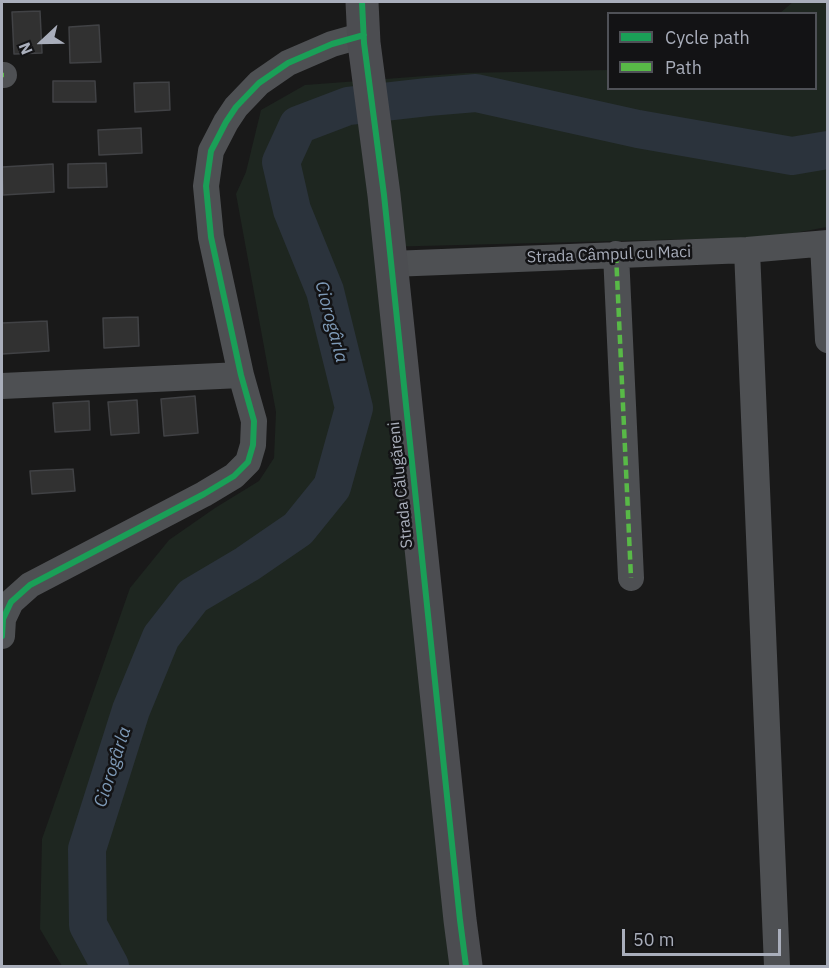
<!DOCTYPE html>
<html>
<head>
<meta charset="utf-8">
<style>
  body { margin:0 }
  #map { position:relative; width:829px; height:968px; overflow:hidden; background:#191919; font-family:"IBM Plex Sans",sans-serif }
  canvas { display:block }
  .frame { position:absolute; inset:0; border:3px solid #a9aebb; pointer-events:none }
  .legend { position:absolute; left:607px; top:12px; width:210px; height:78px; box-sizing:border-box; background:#131315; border:2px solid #4f5157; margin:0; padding:8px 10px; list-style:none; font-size:18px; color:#a9aebb }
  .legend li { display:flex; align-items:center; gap:12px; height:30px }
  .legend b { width:30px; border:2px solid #4f5157 }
  .north { position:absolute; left:12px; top:12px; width:60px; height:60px; -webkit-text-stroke:4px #131315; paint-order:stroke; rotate:248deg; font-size:16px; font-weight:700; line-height:24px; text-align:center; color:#a9aebb }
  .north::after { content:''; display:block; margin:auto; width:21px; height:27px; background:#a9aebb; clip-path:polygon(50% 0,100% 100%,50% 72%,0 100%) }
  .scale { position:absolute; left:622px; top:929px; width:159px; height:27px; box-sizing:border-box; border:3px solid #a9aebb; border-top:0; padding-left:8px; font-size:18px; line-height:21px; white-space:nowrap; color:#a9aebb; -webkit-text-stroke:4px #131315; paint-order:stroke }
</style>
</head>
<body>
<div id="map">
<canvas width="829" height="968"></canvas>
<div class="frame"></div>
<ul class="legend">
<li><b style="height:8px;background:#1a9f57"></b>Cycle path</li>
<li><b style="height:8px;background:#58b947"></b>Path</li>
</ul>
<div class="north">N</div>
<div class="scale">50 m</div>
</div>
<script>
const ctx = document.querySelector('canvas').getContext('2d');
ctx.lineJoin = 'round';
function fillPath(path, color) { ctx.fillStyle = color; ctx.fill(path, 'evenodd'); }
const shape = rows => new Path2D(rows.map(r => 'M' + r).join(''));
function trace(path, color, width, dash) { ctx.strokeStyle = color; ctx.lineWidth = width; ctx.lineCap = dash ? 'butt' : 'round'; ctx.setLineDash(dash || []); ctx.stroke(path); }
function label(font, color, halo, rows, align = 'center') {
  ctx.font = font + ' "IBM Plex Sans",sans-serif'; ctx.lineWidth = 5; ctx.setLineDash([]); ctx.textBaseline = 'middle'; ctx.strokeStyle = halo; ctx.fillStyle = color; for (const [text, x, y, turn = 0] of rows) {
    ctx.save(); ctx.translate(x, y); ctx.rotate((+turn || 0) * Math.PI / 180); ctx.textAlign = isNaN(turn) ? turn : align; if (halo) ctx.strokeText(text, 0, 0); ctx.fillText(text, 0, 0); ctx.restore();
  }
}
fillPath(shape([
  [793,2,827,2,827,227,773,237,381,247,457,966,62,966,40,929,42,839,130,588,169,540,215,508,259,481,274,458,276,412,236,194,246,172,261,110,305,85,465,73,608,70,608,88,816,88,816,14,780,13]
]), '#1e2620');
trace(shape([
  [110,966,88,925,87,849,131,710,161,637,193,596,247,564,298,529,332,487,354,408,325,291,292,210,281,162,298,125,348,106,428,97,476,93,638,129,792,156,828,150]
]), '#2b333c', 38);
const building = shape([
  [40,11,42,53,14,54,12,12,40,11],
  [99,25,101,62,70,63,69,27,99,25],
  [53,81,95,81,96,102,53,102,53,81],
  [169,82,170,110,135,112,134,83,169,82],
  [141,128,142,153,99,155,98,130,141,128],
  [106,163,107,187,68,188,68,164,106,163],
  [53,164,54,192,3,195,2,167,53,164],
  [138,317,139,346,104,348,103,318,138,317],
  [47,321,49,351,2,354,2,323,47,321],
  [195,396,198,433,164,436,161,399,195,396],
  [137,400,139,433,111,435,108,402,137,400],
  [89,401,90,430,55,432,53,403,89,401],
  [73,469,75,491,32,494,30,471,73,469]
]);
fillPath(building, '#313131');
trace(building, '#414245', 1.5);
trace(shape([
  [2,75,4,75],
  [823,244,828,340],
  [747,250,777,966],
  [616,254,631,578],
  [391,264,747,250,828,243],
  [2,386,241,375],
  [2,636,3,619,11,602,30,585,204,494,234,476,248,462,253,445,254,421,241,375,211,237,206,186,211,151,226,122,236,107,259,83,288,63,332,44,364,35]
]), '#4e5053', 26);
trace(shape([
  [362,2,364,43,384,195,460,920,466,966]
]), '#4c4d51', 33);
trace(shape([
  [2,75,4,75],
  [616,254,631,578]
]), '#58b947', 4.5, [9, 4.5]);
trace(shape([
  [362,2,364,43,384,195,460,920,466,966],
  [2,636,3,619,11,602,30,585,204,494,234,476,248,462,253,445,254,421,241,375,211,237,206,186,211,151,226,122,236,107,259,83,288,63,332,44,364,35]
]), '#1a9f57', 6);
label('16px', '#a9aebb', '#131315', [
  ["Strada Câmpul cu Maci",609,255,-2],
  ["Strada Călugăreni",401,485,-96]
]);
label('italic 18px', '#7e9ab7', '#131315', [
  ["Ciorogârla",331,322,75],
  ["Ciorogârla",113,767,-72]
]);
</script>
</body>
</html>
